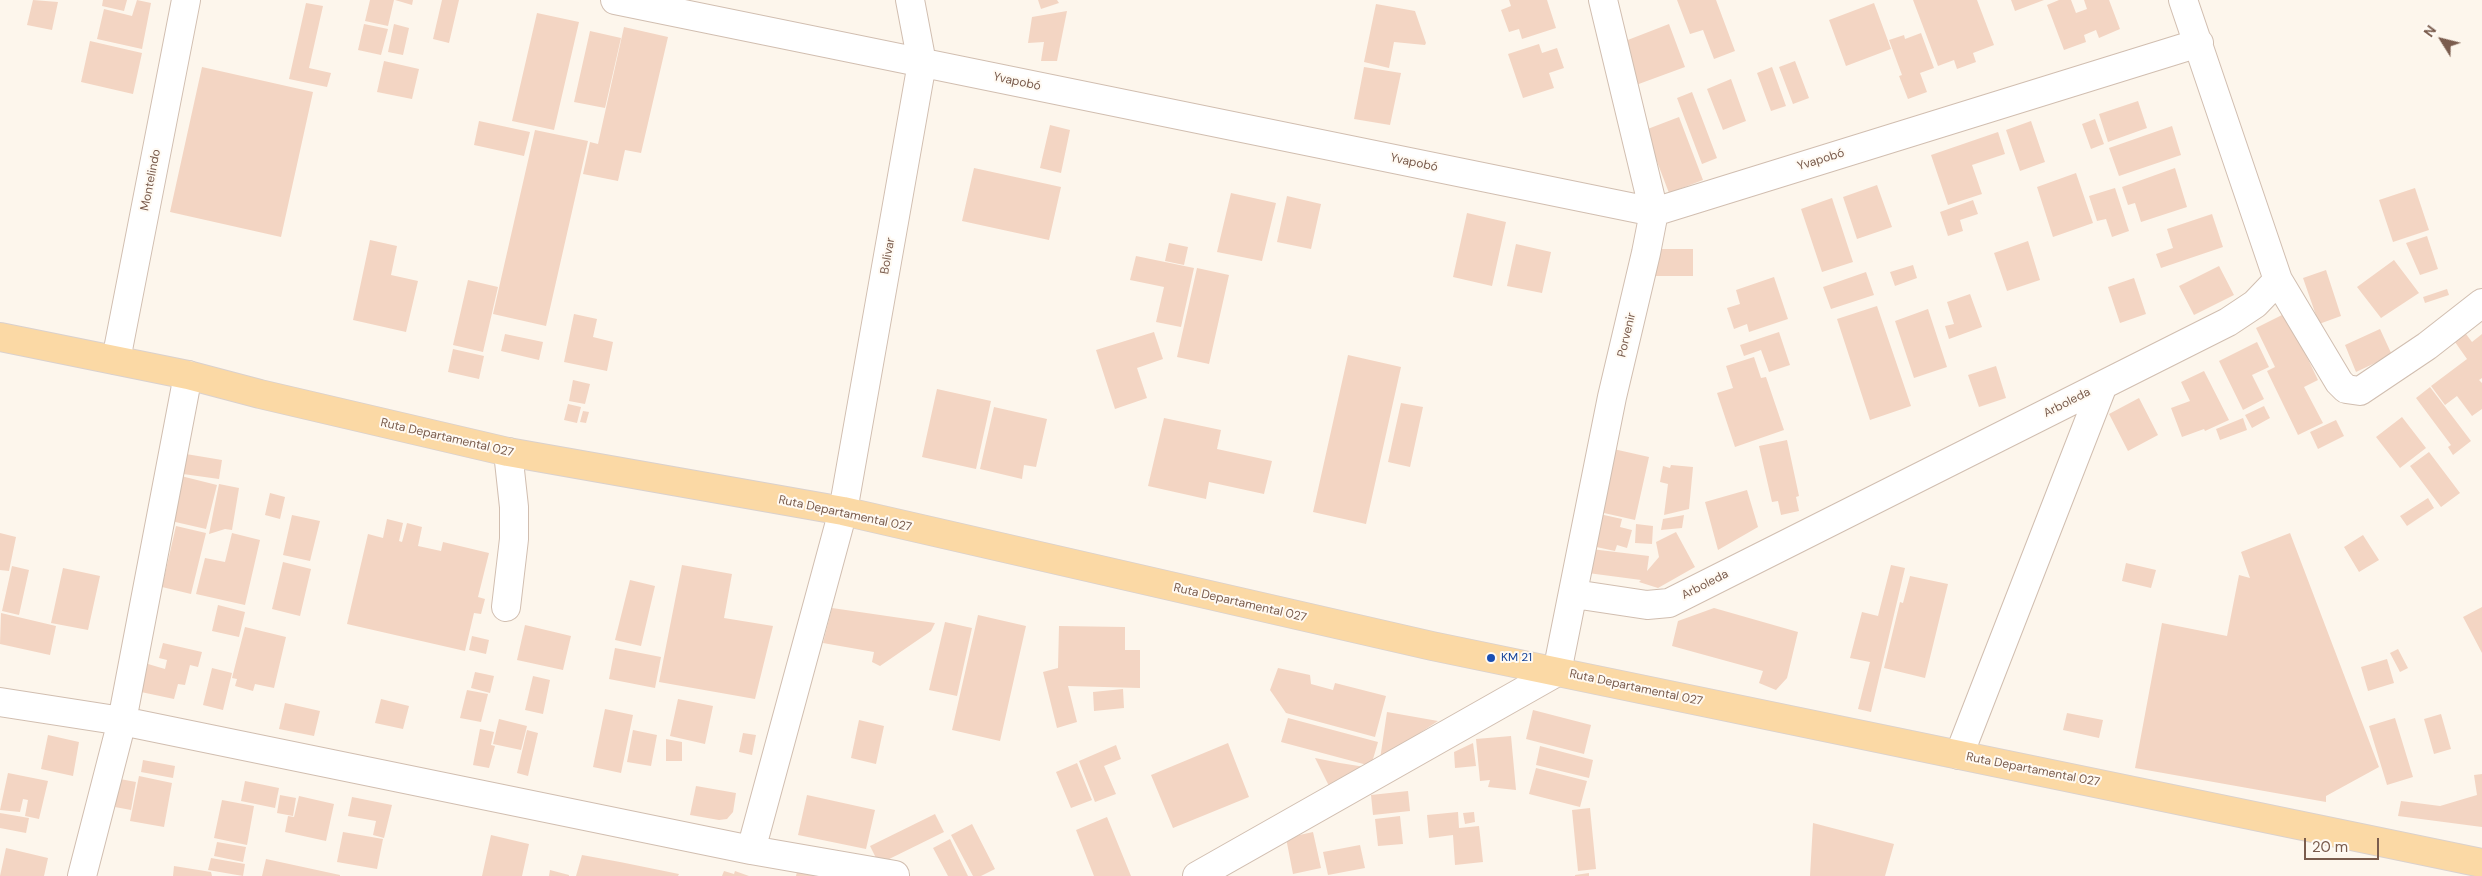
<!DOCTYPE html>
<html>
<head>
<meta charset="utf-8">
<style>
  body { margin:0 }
  #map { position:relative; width:2482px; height:876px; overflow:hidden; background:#fdf6ec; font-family:"DM Sans",sans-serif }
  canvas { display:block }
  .north { position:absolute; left:2417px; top:15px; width:50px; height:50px; -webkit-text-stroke:4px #fffaf3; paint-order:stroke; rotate:306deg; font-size:14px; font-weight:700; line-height:20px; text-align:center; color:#7a5c4d }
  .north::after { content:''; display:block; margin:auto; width:18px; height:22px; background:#7a5c4d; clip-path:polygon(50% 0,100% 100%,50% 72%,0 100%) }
  .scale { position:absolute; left:2304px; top:838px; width:75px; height:22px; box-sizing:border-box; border:2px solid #7a5c4d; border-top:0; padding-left:6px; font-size:15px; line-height:18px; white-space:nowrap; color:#7a5c4d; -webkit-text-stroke:4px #fffaf3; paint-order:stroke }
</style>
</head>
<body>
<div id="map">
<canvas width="2482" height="876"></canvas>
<div class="north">N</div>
<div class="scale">20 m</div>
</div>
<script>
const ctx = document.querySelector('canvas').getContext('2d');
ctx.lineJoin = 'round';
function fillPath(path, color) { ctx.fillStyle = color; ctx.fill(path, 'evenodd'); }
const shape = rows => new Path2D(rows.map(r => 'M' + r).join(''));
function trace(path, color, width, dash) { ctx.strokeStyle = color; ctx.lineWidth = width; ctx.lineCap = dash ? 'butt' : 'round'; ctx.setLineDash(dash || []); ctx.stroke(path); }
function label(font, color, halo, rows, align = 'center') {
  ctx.font = font + ' "DM Sans",sans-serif'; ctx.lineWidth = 4; ctx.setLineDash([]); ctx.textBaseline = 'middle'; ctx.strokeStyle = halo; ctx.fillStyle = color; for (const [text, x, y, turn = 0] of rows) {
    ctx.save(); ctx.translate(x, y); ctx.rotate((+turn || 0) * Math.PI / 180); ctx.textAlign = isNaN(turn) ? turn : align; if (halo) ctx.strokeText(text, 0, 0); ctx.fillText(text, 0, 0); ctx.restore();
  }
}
fillPath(shape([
  [33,0,58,2,52,30,27,25],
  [103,0,127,0,124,11,102,6],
  [137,0,151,3,142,49,97,39,104,9,132,16],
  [370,0,394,0,388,26,365,21],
  [395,0,413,0,412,5],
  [442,0,459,0,449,43,433,39],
  [1038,0,1057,0,1059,3,1041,9],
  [1509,0,1547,0,1556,28,1522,39,1519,29,1509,32,1501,10,1511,6],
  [1677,0,1716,0,1735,51,1714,59,1703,30,1690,34],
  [1913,0,1977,0,1994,45,1973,53,1976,62,1957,69,1954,60,1938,66],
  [2011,0,2044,0,2015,11],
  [2059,0,2071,0,2076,13,2087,9,2084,0,2109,0,2120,29,2099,38,2096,30,2084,35,2086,42,2064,50,2047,5],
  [306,3,323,6,309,68,331,73,327,87,289,79],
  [1874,3,1891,49,1846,66,1829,20],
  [1376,4,1415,11,1426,43,1425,45,1394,42,1389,68,1364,62],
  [1067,11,1057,61,1041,61,1044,42,1028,43,1032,17],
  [537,13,579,22,554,130,512,121],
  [364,24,388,29,381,55,358,50],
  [394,24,409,28,403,55,388,52],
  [1669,24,1685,67,1636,85,1620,43],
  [624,27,668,37,641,153,625,150,618,181,583,174,590,142,598,144],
  [590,31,621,38,605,108,574,102],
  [1921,33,1934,68,1920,73,1927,92,1908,99,1899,76,1902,75,1889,40,1904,35,1905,39],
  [90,41,142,53,133,94,81,82],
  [1539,44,1542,53,1557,48,1564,68,1549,73,1554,88,1523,98,1508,54],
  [384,61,419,69,412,99,377,92],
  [1795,61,1809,98,1793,104,1779,67],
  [202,67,313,92,281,237,170,212],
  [1364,67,1401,73,1390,125,1354,119],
  [1772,67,1786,106,1771,111,1757,73],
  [1731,79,1746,121,1723,130,1707,89],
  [1692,92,1717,158,1702,164,1677,98],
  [2138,101,2147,128,2108,142,2099,114],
  [1679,117,1703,180,1669,193,1645,130],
  [2095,119,2104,144,2091,149,2082,124],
  [479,121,530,132,524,156,474,145],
  [2031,121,2045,162,2020,171,2006,130],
  [1050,125,1070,130,1061,173,1040,168],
  [2172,126,2181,155,2119,176,2109,148],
  [535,130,588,141,546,326,493,314],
  [1998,132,2005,154,1972,165,1982,194,1948,205,1931,155],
  [974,168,1061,187,1049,240,962,221],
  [2175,168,2187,207,2141,222,2135,203,2128,205,2122,187],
  [2076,173,2093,223,2053,237,2037,187],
  [1877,185,1892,227,1857,239,1843,197],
  [2115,188,2129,231,2112,237,2106,219,2097,221,2089,196],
  [2415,188,2429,230,2393,242,2379,200],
  [1231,193,1276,203,1262,261,1217,252],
  [1287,196,1321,204,1311,249,1277,242],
  [1832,198,1853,262,1822,272,1801,209],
  [1973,200,1978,214,1960,220,1963,231,1948,236,1940,212],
  [1467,213,1506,222,1492,286,1453,277],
  [2212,214,2223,247,2161,268,2156,254,2173,248,2167,229],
  [2427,236,2438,269,2420,275,2406,243],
  [370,240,397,246,391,275,418,281,406,332,353,320],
  [2028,241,2040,280,2007,291,1994,253],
  [1169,243,1188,247,1184,265,1165,261],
  [1516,244,1551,252,1542,293,1507,286],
  [1651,249,1693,249,1693,276,1651,276],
  [1136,256,1194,268,1181,327,1156,322,1164,287,1130,280],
  [2394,260,2419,293,2381,318,2357,287],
  [1913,265,1917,278,1895,286,1890,272],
  [2219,266,2234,295,2194,315,2179,286],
  [1197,268,1229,275,1209,364,1177,357],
  [2326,270,2341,316,2319,324,2303,278],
  [1866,272,1874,295,1831,309,1823,287],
  [1774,277,1788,319,1749,332,1747,324,1734,329,1727,308,1740,304,1736,290],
  [2134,278,2146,314,2120,323,2108,287],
  [468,280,498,287,483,352,453,345],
  [2447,289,2449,295,2425,303,2423,297],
  [1970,294,1982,327,1949,339,1945,326,1954,324,1947,302],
  [1877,306,1911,406,1870,420,1837,319],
  [1928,309,1947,367,1914,378,1895,321],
  [2286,313,2318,380,2304,387,2323,423,2298,435,2267,371,2275,367,2256,328],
  [574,314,597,319,593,337,613,342,607,371,564,362],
  [2380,329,2392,355,2356,372,2345,345],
  [1154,332,1163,359,1137,368,1147,398,1115,409,1096,350],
  [1779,332,1790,365,1769,372,1761,350,1744,356,1740,345],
  [505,334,543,342,539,360,501,351],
  [2466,334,2472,342,2482,334,2482,378,2479,380,2482,383,2482,409,2472,416,2457,396,2445,405,2431,386,2467,359,2455,342],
  [2257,342,2269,367,2252,375,2264,399,2243,410,2219,361],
  [453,349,484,356,479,379,448,372],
  [1348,355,1401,367,1366,524,1313,512],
  [1754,357,1761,378,1766,377,1784,430,1735,447,1717,393,1733,388,1726,366],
  [1996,366,2006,398,1979,407,1968,375],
  [2204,371,2229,420,2205,431,2204,429,2182,437,2171,408,2190,401,2181,382],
  [573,380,590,384,585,404,569,401],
  [2430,387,2471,441,2453,455,2448,447,2451,445,2416,398],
  [937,389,991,401,976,469,922,457],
  [2139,398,2158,435,2128,451,2109,414],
  [1401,403,1423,407,1410,467,1388,462],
  [568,404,581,407,577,423,564,420],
  [2264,406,2270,418,2252,428,2245,415],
  [994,407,1047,419,1036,467,1024,465,1022,479,980,469],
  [583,411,589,412,586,423,580,422],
  [2402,417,2426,448,2400,468,2376,437],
  [1164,418,1221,430,1217,449,1272,461,1264,494,1209,482,1206,499,1148,486],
  [2243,418,2247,430,2220,440,2216,429],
  [2336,420,2344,436,2318,449,2310,432],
  [1787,440,1799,496,1796,497,1799,511,1781,515,1778,501,1772,502,1759,446],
  [1609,448,1649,457,1635,520,1595,511],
  [2429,452,2460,493,2441,507,2410,466],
  [186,454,222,460,219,479,183,474],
  [1671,465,1693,467,1689,509,1664,515,1668,484,1660,482,1663,466,1670,468],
  [181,476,217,485,206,529,171,521],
  [219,484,239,488,232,530,225,529,209,534],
  [1747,490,1758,527,1718,550,1705,502],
  [270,493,285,497,280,519,265,515],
  [2428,498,2434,508,2407,526,2400,516],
  [1595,513,1622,519,1620,527,1632,530,1627,548,1617,545,1615,551,1587,545],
  [292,515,320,521,310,561,283,555],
  [1684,515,1682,528,1661,530,1663,519],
  [387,519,403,523,399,541,402,542,407,523,422,527,418,546,441,551,443,542,489,553,478,597,485,599,481,614,474,613,465,651,347,624,368,534,383,538],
  [1636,524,1653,526,1652,544,1635,543],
  [176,526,206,533,191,594,162,587],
  [1676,532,1695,567,1658,588,1639,582,1641,580,1588,573,1591,549,1649,556,1647,571,1659,557,1656,542],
  [0,533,16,537,9,571,0,570],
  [232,533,260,540,245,605,196,594,205,558,225,562],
  [2290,533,2379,767,2326,796,2326,802,2135,768,2162,623,2227,636,2239,575,2250,578,2241,552],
  [2363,535,2379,560,2359,572,2344,547],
  [283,562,311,569,300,616,272,609],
  [2126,563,2156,570,2151,588,2122,581],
  [682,565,732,574,724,618,773,626,755,699,659,682],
  [1891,565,1905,568,1871,712,1858,709,1870,662,1850,658,1862,612,1878,616],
  [12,566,29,570,19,615,2,611],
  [63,568,100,576,88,630,51,623],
  [1910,576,1948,584,1925,678,1884,668,1900,602,1903,603],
  [630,580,655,586,641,646,615,640],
  [218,605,245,612,239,637,212,631],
  [2482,607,2482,653,2463,617],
  [832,608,935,623,931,631,880,666,872,662,874,652,823,643],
  [1714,608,1798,632,1787,678,1776,690,1759,683,1763,671,1672,646,1678,621],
  [1,613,56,626,50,655,0,644],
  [978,615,1026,626,1000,741,952,730],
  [945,622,972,628,957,696,929,690],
  [525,625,571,636,563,670,517,660],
  [1059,626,1125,627,1125,650,1140,650,1140,688,1068,686,1077,722,1057,728,1043,672,1058,668],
  [245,627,286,637,274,688,255,684,253,691,235,686,237,679,232,678],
  [472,636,489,640,486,654,469,650],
  [163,643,202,652,198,667,190,665,185,685,178,684,174,699,141,692,148,664,165,669,167,660,159,658],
  [615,648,661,657,655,688,609,679],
  [2398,649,2408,668,2400,672,2390,653],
  [2387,659,2394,683,2368,691,2361,667],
  [212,668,232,673,223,710,203,705],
  [1278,668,1310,675,1311,684,1333,690,1335,683,1386,696,1375,737,1286,713,1270,690],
  [475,672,494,676,490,693,471,688],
  [533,676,550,680,543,714,525,710],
  [1123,689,1124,708,1094,711,1093,692],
  [467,690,488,694,481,722,460,718],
  [381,699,409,706,403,729,375,723],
  [678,699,713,706,705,744,670,736],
  [285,703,320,711,314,736,279,729],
  [605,709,633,715,621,773,593,767],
  [1533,710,1591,725,1584,754,1526,739],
  [1387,712,1438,721,1380,759],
  [2067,713,2103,720,2099,738,2063,730],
  [2441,714,2451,749,2434,754,2424,719],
  [1288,718,1378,742,1371,766,1281,742],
  [2395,718,2413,777,2387,785,2369,726],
  [499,719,527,726,521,750,493,744],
  [859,720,884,726,876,764,851,758],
  [480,729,494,732,491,745,495,746,489,768,473,765],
  [527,730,538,733,528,776,517,773],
  [633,730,657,735,651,766,627,762],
  [743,733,756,735,752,755,739,752],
  [48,735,79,742,73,776,41,769],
  [1511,736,1516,790,1488,787,1490,780,1480,781,1476,739],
  [666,739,682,742,682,761,666,761],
  [1228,743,1249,797,1173,828,1151,775],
  [1473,743,1476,766,1455,768,1454,752],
  [1116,745,1121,759,1104,766,1116,794,1095,802,1079,761],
  [1540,746,1593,760,1589,778,1536,765],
  [1315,758,1340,763,1365,767,1329,786],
  [143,760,175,766,173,778,141,772],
  [1077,763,1092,800,1071,808,1056,772],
  [1536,768,1587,781,1580,807,1529,794],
  [8,773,48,781,39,819,25,816,28,800,23,799,20,812,0,810],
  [2482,774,2482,827,2398,816,2401,801,2440,806,2477,795,2474,775],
  [139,776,172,783,164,827,130,821],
  [120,779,136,782,131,810,115,807],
  [245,781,279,788,275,808,241,801],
  [696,786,736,793,733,812,727,819,719,820,690,815],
  [1408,791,1410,811,1373,815,1371,795],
  [280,795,296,798,293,816,277,813],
  [807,795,875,810,866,849,798,835],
  [299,796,334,804,326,841,285,832,288,816,294,817],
  [352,797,392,805,384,838,373,835,376,821,348,816],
  [222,800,254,806,247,845,214,838],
  [1590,808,1596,869,1578,871,1572,810],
  [1458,812,1459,828,1479,826,1483,862,1455,865,1453,835,1429,838,1427,815],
  [1474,812,1475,822,1465,824,1463,813],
  [0,813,29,818,26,833,0,828],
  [935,814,944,832,879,864,870,846],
  [1400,816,1403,844,1378,846,1375,819],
  [1107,817,1131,876,1094,876,1076,830],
  [1813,823,1894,844,1885,876,1810,876],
  [972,824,995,869,981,876,973,876,951,835],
  [343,832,383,839,377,869,337,862],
  [1313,832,1321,868,1293,874,1286,838],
  [491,835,529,844,522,876,482,876],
  [950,839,968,876,948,876,933,848],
  [217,842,246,847,243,862,214,856],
  [1360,845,1365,868,1328,875,1323,852],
  [6,848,48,858,44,876,0,876],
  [582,855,620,862,679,874,678,876,576,876],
  [211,858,245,864,243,876,208,870],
  [266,859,340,875,340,876,262,876],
  [174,866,211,872,212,876,173,876],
  [798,867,823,876,796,876],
  [550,870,569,875,569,876,549,876],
  [724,871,734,874,735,871,749,876,722,876],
  [1589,873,1589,876,1575,876,1575,875]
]), '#f3d5c3');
const minor = shape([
  [615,0,1654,212,2199,43],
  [2278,280,2339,382,2346,389,2360,391,2427,346,2482,303],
  [116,360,186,0],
  [1574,594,1647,605,1669,603,2228,322,2255,304,2278,280,2183,0],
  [506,607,514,539,514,507,508,452],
  [0,702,122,721,751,850,895,875],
  [1959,755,2103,385],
  [751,850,843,511,922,63,910,0],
  [82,876,122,721,188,375],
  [1197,876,1557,672,1612,397,1646,253,1654,212,1603,0]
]);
const major = shape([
  [0,337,188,375,260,394,508,452,843,511,1432,646,2482,863]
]);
trace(minor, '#d1beb0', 30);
trace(major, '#dad1cd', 30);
trace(minor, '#fff', 28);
trace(major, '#fbd9a5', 28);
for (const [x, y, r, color] of [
  [1491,658,5,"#1a4fb4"]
]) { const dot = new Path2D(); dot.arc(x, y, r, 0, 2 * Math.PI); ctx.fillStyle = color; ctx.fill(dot); trace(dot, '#fffaf3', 2); }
label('12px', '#7a5c4d', '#fffaf3', [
  ["Yvapobó",1017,82,12],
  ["Yvapobó",1821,160,-17],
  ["Yvapobó",1414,163,12],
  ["Montelindo",151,180,-79],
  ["Bolivar",888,256,-80],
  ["Porvenir",1627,335,-77],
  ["Arboleda",2067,403,-27],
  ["Ruta Departamental 027",447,438,13],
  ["Ruta Departamental 027",845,514,12],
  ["Arboleda",1705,585,-27],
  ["Ruta Departamental 027",1240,603,13],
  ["Ruta Departamental 027",1636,688,12],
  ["Ruta Departamental 027",2033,770,11]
]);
label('12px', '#164399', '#fffaf3', [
  ["KM 21",1501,658]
], 'left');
</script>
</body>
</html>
